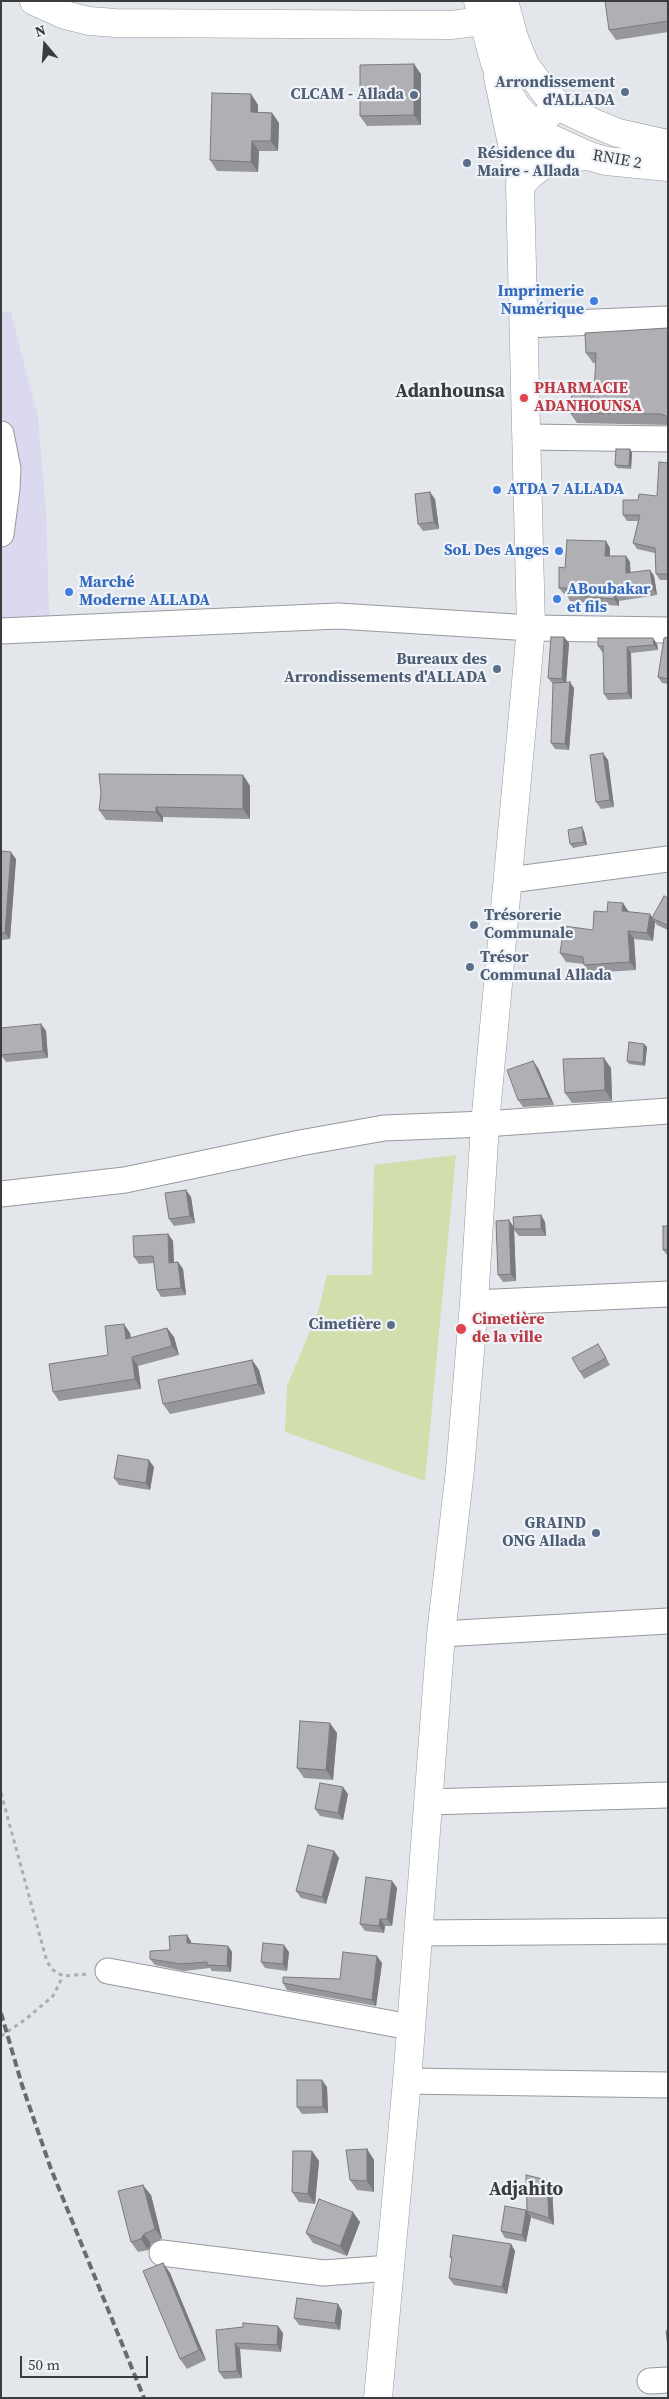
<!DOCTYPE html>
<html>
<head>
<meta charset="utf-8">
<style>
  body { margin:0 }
  #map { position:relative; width:669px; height:2399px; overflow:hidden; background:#e3e6ea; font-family:"Source Serif 4",serif }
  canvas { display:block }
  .frame { position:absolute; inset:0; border:2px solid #3b3c3e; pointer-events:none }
  .north { position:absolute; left:20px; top:20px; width:50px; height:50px; -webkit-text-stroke:4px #f0f3f8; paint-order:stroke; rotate:342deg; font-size:14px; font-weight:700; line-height:20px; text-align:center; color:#3b3c3e }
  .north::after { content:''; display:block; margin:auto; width:18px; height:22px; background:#3b3c3e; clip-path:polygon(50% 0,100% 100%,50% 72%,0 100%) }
  .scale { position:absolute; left:20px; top:2356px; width:128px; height:22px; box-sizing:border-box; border:2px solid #3b3c3e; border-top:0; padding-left:6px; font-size:15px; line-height:18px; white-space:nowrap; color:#3b3c3e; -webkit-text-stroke:4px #f0f3f8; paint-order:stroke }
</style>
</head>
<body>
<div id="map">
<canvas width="669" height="2399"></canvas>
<div class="frame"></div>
<div class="north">N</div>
<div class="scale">50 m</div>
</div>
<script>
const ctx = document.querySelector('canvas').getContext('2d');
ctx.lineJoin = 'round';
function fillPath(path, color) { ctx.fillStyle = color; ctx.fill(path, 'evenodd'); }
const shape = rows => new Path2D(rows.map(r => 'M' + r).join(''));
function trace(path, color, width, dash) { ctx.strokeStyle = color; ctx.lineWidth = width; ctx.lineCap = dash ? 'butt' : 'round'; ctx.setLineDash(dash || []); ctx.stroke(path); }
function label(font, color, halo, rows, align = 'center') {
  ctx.font = font + ' "Source Serif 4",serif'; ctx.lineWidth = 4.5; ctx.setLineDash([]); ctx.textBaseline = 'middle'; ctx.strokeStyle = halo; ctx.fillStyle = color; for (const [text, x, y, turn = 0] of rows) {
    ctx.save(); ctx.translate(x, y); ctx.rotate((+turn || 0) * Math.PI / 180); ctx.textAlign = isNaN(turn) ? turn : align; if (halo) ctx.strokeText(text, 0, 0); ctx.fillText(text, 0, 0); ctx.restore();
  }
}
fillPath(shape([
  [1,312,11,312,38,418,46,512,50,642,1,644]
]), '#dbd9ef');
fillPath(shape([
  [456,1155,425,1481,285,1432,287,1386,318,1312,327,1275,372,1275,374,1165]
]), '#d1dfad');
const minor = shape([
  [525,325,668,319],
  [1,434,8,469,7,489,1,534],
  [528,437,668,439],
  [1,631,338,616,531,628,668,630],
  [510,880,668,859],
  [1,1194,125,1180,300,1143,384,1128,485,1124,668,1111],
  [474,1303,668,1294],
  [441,1634,668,1621],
  [428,1802,668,1795],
  [418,1933,668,1931],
  [108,1971,410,2027],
  [407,2081,668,2085],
  [162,2253,324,2273,390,2268],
  [650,2381,668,2380]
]);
const major = shape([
  [34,1,65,15,89,21,116,23,451,25,507,18],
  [498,77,517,168],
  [520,186,531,174,542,166,565,158,589,156],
  [378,2398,407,2081,441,1634,460,1470,474,1303,485,1124,531,628,520,186,522,148,535,126,559,105]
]);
const highway = shape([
  [478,1,495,63,505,88,517,107,543,135,589,156,606,161,668,167],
  [504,1,514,38,525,65,547,95,566,110,596,124,618,133,668,144]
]);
trace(minor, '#97999e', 27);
trace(major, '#97999e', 29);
trace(highway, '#97999e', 29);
trace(shape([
  [1,1793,47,1962,53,1970,63,1976,88,1974],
  [1,2036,26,2019,53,1996,63,1976]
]), '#abaeb1', 3, [4, 4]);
trace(minor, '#fff', 25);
trace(major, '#fff', 28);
trace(highway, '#fff', 28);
trace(shape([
  [1,2013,22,2085,51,2169,144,2398]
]), '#696b6d', 4, [8, 4]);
fillPath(shape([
  [668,1,668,32,616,40,609,30],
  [421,74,421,125,367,126,360,116],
  [251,94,258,105,258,112,272,113,279,123,278,151,259,151,258,172,217,171,210,160],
  [668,328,668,425,577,423,570,413,594,396,596,363,593,363,586,353],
  [630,449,632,453,631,469,617,468,615,465],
  [668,463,668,580,660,580,656,574,655,553,637,549,633,543,638,521,627,521,623,515,638,500,657,496],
  [435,499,439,529,423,531,418,524],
  [610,548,610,556,626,556,630,562,630,573,650,570,654,576,657,595,619,601,619,606,570,601,566,594,564,594,559,588,565,568],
  [564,637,569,643,566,683,574,688,569,750,555,749,551,743,553,684,548,678],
  [668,637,668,684,662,683,658,677],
  [653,638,657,644,658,650,631,653,632,699,608,700,604,694,603,652,602,652,598,646],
  [608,760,614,807,601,809,596,802],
  [243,775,250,786,250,819,163,817,163,822,106,820,99,810],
  [584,831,587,845,573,848,570,844],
  [1,851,16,859,10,939,1,940],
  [668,898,668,930,657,925,652,918],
  [607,912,629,912,650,914,655,922,653,941,634,939,636,970,589,973,584,964,566,962,560,953,593,930],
  [41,1024,46,1031,48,1058,6,1062,1,1055],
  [644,1044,647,1047,645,1066,629,1064,627,1061],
  [533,1061,538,1068,554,1105,523,1107,518,1100],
  [611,1068,612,1101,572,1103,565,1093],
  [186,1190,191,1197,195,1223,174,1226,169,1219],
  [541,1215,545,1222,546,1236,519,1236,514,1230,516,1281,503,1282,498,1275,514,1226],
  [668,1226,668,1256,663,1250],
  [168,1234,173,1241,174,1262,178,1262,183,1269,186,1295,161,1297,157,1290,154,1263,139,1264,134,1257],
  [167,1328,174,1337,179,1355,138,1366,141,1389,59,1401,53,1392,108,1355,130,1333,131,1338],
  [602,1350,610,1365,584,1379,580,1372],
  [252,1360,259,1370,265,1394,170,1414,163,1404],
  [154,1467,150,1490,119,1485,114,1478],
  [337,1733,333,1780,304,1778,297,1768],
  [348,1794,343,1820,320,1816,315,1809],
  [334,1851,339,1858,326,1904,301,1898,296,1891],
  [392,1881,397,1888,392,1926,385,1926,384,1933,365,1931,360,1924],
  [191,1941,191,1944,228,1946,232,1952,231,1972,212,1971,210,1968,184,1971,155,1965,150,1959],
  [289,1952,287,1971,265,1968,261,1962],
  [382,1963,376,2006,287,1990,283,1983,340,1979],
  [327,2087,328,2113,302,2114,297,2107],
  [367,2149,374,2160,374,2192,357,2190,350,2180],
  [312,2151,319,2161,315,2204,299,2202,292,2192],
  [552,2187,554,2225,532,2218,531,2217,526,2242,505,2238,501,2231,527,2210],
  [151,2195,162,2239,151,2244,148,2250,138,2252,131,2242],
  [360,2222,347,2256,313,2243,306,2233],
  [511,2244,515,2251,507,2294,454,2285,449,2278,452,2260,450,2257],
  [163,2263,170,2273,206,2360,187,2369,180,2359],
  [338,2304,342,2311,340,2330,299,2325,294,2318],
  [216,2330,283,2333,281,2352,240,2349,242,2378,224,2379,219,2372]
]), '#96969b');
fillPath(shape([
  [414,64,421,74,421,125,414,115],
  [251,94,258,105,258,122,251,112],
  [272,113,279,123,278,151,271,141],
  [252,141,259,151,258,172,251,162],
  [630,449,632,453,631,469,629,466],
  [430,492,435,499,439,529,434,522],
  [606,541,610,548,609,563,605,556],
  [626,556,630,562,631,580,626,573],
  [650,570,654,576,657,595,653,589],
  [615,595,619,601,619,606,614,599],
  [564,637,569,643,566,685,562,679],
  [653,638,657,644,658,650,654,645],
  [627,647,631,653,632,699,628,693],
  [570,682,574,688,569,750,565,744],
  [603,753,608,760,614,807,610,800],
  [243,775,250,786,250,819,243,809],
  [156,807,163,817,163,822,156,812],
  [582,827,584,831,587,845,584,842],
  [11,852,16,859,10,939,5,933],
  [623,903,629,912,622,911],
  [650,914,655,922,653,941,647,933],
  [628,931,634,939,636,970,630,962],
  [41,1024,46,1031,48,1058,43,1051],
  [644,1044,647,1047,645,1066,643,1063],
  [604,1058,611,1068,612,1101,605,1090],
  [533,1061,538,1068,554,1105,549,1098],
  [186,1190,191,1197,195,1223,190,1216],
  [541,1215,545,1222,546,1236,541,1229],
  [509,1220,514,1227,516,1281,511,1274],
  [168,1234,173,1241,174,1270,169,1263],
  [178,1262,183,1269,186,1295,181,1288],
  [124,1324,130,1333,132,1348,126,1339],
  [167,1328,174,1337,179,1355,172,1346],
  [132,1357,138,1366,141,1389,135,1379],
  [252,1360,259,1370,265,1394,258,1384],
  [149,1460,154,1467,150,1490,146,1483],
  [330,1723,337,1733,333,1780,326,1770],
  [343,1787,348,1794,343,1820,338,1813],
  [334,1851,339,1858,326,1904,322,1897],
  [392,1881,397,1888,392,1926,387,1919],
  [380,1919,385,1926,384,1933,379,1926],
  [187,1935,191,1941,192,1950,187,1943],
  [284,1945,289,1952,287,1971,283,1964],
  [228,1946,232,1952,231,1972,227,1966],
  [377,1956,382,1963,376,2006,372,2000],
  [322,2080,327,2087,328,2113,323,2107],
  [367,2149,374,2160,374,2192,367,2181],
  [312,2151,319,2161,315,2204,308,2194],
  [547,2180,552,2187,554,2225,549,2218],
  [143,2185,151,2195,162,2239,155,2229],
  [526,2210,531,2217,526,2242,522,2235],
  [353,2212,360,2222,347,2256,340,2246],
  [144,2234,151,2244,148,2250,141,2239],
  [511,2244,515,2251,507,2294,502,2287],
  [163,2263,170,2273,206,2360,199,2350],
  [338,2304,342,2311,340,2330,335,2323],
  [278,2326,283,2333,281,2352,277,2345],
  [235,2343,240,2349,242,2378,237,2371]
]), '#7a7a7e');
const building = shape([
  [605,1,668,1,668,21,609,30,605,1],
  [414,64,414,115,360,116,360,65,414,64],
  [212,93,251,94,251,112,272,113,271,141,252,141,251,162,210,160,212,93],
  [668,328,668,417,661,414,570,413,572,394,594,396,596,353,586,353,585,333,668,328],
  [616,449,630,449,629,466,615,465,616,449],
  [659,462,668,463,668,574,656,574,655,548,633,543,640,515,623,515,623,500,638,500,639,494,657,496,659,462],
  [430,492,434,522,418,524,415,494,430,492],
  [567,540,606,541,605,556,626,556,626,573,650,570,653,589,615,595,614,599,566,595,567,588,559,588,559,567,565,568,567,540],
  [551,637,564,637,562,679,548,678,551,637],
  [668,637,668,679,658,677,664,638,668,637],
  [598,638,653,638,654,645,627,647,628,693,604,694,603,646,598,646,598,638],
  [570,682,565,744,551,743,553,683,570,682],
  [603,753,610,800,596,802,590,755,603,753],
  [99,774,243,775,243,809,156,807,156,812,99,810,101,793,99,774],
  [582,827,584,842,570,844,568,830,582,827],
  [1,851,11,852,5,933,1,933,1,851],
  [664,896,668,898,668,923,667,925,652,918,664,896],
  [608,902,623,903,622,911,650,914,647,933,628,931,630,962,584,965,583,957,560,953,564,926,593,930,594,911,607,912,608,902],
  [41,1024,43,1051,1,1055,1,1028,41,1024],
  [629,1042,644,1044,643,1063,627,1061,629,1042],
  [604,1058,605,1090,565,1093,563,1059,604,1058],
  [533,1061,549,1098,518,1100,507,1070,533,1061],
  [186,1190,190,1216,169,1219,165,1193,186,1190],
  [541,1215,541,1229,514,1229,513,1217,541,1215],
  [509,1220,511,1274,498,1275,496,1221,509,1220],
  [663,1226,668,1226,668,1249,663,1250,663,1226],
  [168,1234,169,1263,178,1262,181,1288,157,1290,153,1256,134,1257,133,1236,168,1234],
  [124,1324,126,1339,167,1328,172,1346,132,1357,135,1379,53,1392,49,1364,108,1355,105,1326,124,1324],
  [598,1344,606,1358,580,1372,572,1358,598,1344],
  [252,1360,258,1384,163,1404,158,1380,252,1360],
  [118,1455,149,1460,146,1483,114,1478,118,1455],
  [300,1721,330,1723,326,1770,297,1768,300,1721],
  [320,1783,343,1787,338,1813,315,1809,320,1783],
  [308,1845,334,1851,322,1897,296,1891,308,1845],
  [366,1877,392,1881,387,1919,380,1919,379,1926,360,1924,366,1877],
  [187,1935,187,1943,228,1946,227,1966,207,1965,207,1962,180,1964,150,1959,150,1951,170,1950,169,1936,187,1935],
  [263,1943,284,1945,283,1964,261,1962,263,1943],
  [343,1952,377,1956,372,2000,283,1983,283,1977,340,1979,343,1952],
  [297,2080,322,2080,323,2107,297,2107,297,2080],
  [367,2149,367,2181,350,2180,346,2150,367,2149],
  [293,2151,312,2151,308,2194,292,2192,293,2151],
  [526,2175,547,2180,549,2218,527,2211,526,2175],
  [143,2185,155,2229,144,2234,141,2239,131,2242,118,2191,143,2185],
  [319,2199,353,2212,340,2246,306,2233,319,2199],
  [505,2206,526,2210,522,2235,501,2231,505,2206],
  [453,2235,511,2244,502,2287,449,2278,452,2257,450,2257,453,2235],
  [163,2263,199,2350,180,2359,143,2271,163,2263],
  [297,2298,338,2304,335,2323,294,2318,297,2298],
  [243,2323,278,2326,277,2345,235,2343,237,2371,219,2372,216,2330,243,2327,243,2323],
  [668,2330,668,2347,666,2331,668,2330]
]);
fillPath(building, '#afafb4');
trace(building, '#7a7a7e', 1);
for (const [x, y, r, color] of [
  [625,92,5,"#5c6f8a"],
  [414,95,5,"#5c6f8a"],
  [467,163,5,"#5c6f8a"],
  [594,301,5,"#3f7fe0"],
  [524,398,5,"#e0444e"],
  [497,490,5,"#3f7fe0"],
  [559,551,5,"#3f7fe0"],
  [69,592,5,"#3f7fe0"],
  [557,599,5,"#3f7fe0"],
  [497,669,5,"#5c6f8a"],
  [474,925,5,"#5c6f8a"],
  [470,967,5,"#5c6f8a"],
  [391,1325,5,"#5c6f8a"],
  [461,1329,6,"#e0444e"],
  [596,1533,5,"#5c6f8a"]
]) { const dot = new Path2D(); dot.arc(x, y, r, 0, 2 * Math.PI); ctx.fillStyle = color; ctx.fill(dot); trace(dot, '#f0f3f8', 2); }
label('bold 16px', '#4e5e75', '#f0f3f8', [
  ["Arrondissement",615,83],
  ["d'ALLADA",615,101],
  ["CLCAM - Allada",404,95],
  ["Résidence du",477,154,"left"],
  ["Maire - Allada",477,172,"left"],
  ["Bureaux des",487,660],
  ["Arrondissements d'ALLADA",487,678],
  ["Trésorerie",484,916,"left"],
  ["Communale",484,934,"left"],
  ["Trésor",480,958,"left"],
  ["Communal Allada",480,976,"left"],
  ["Cimetière",381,1325],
  ["GRAIND",586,1524],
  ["ONG Allada",586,1542]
], 'right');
label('16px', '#3b3c3e', '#f0f3f8', [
  ["RNIE 2",617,160,10]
]);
label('bold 16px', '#366cbe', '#f0f3f8', [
  ["Imprimerie",584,292,"right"],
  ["Numérique",584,310,"right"],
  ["ATDA 7 ALLADA",507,490],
  ["SoL Des Anges",549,551,"right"],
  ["Marché",79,583],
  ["Moderne ALLADA",79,601],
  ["ABoubakar",567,590],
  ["et fils",567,608]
], 'left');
label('bold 16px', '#be3a42', '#f0f3f8', [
  ["PHARMACIE",534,389],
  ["ADANHOUNSA",534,407],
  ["Cimetière",472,1320],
  ["de la ville",472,1338]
], 'left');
label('bold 19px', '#3b3c3e', '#f0f3f8', [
  ["Adanhounsa",450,392],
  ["Adjahito",526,2190]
]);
</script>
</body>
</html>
